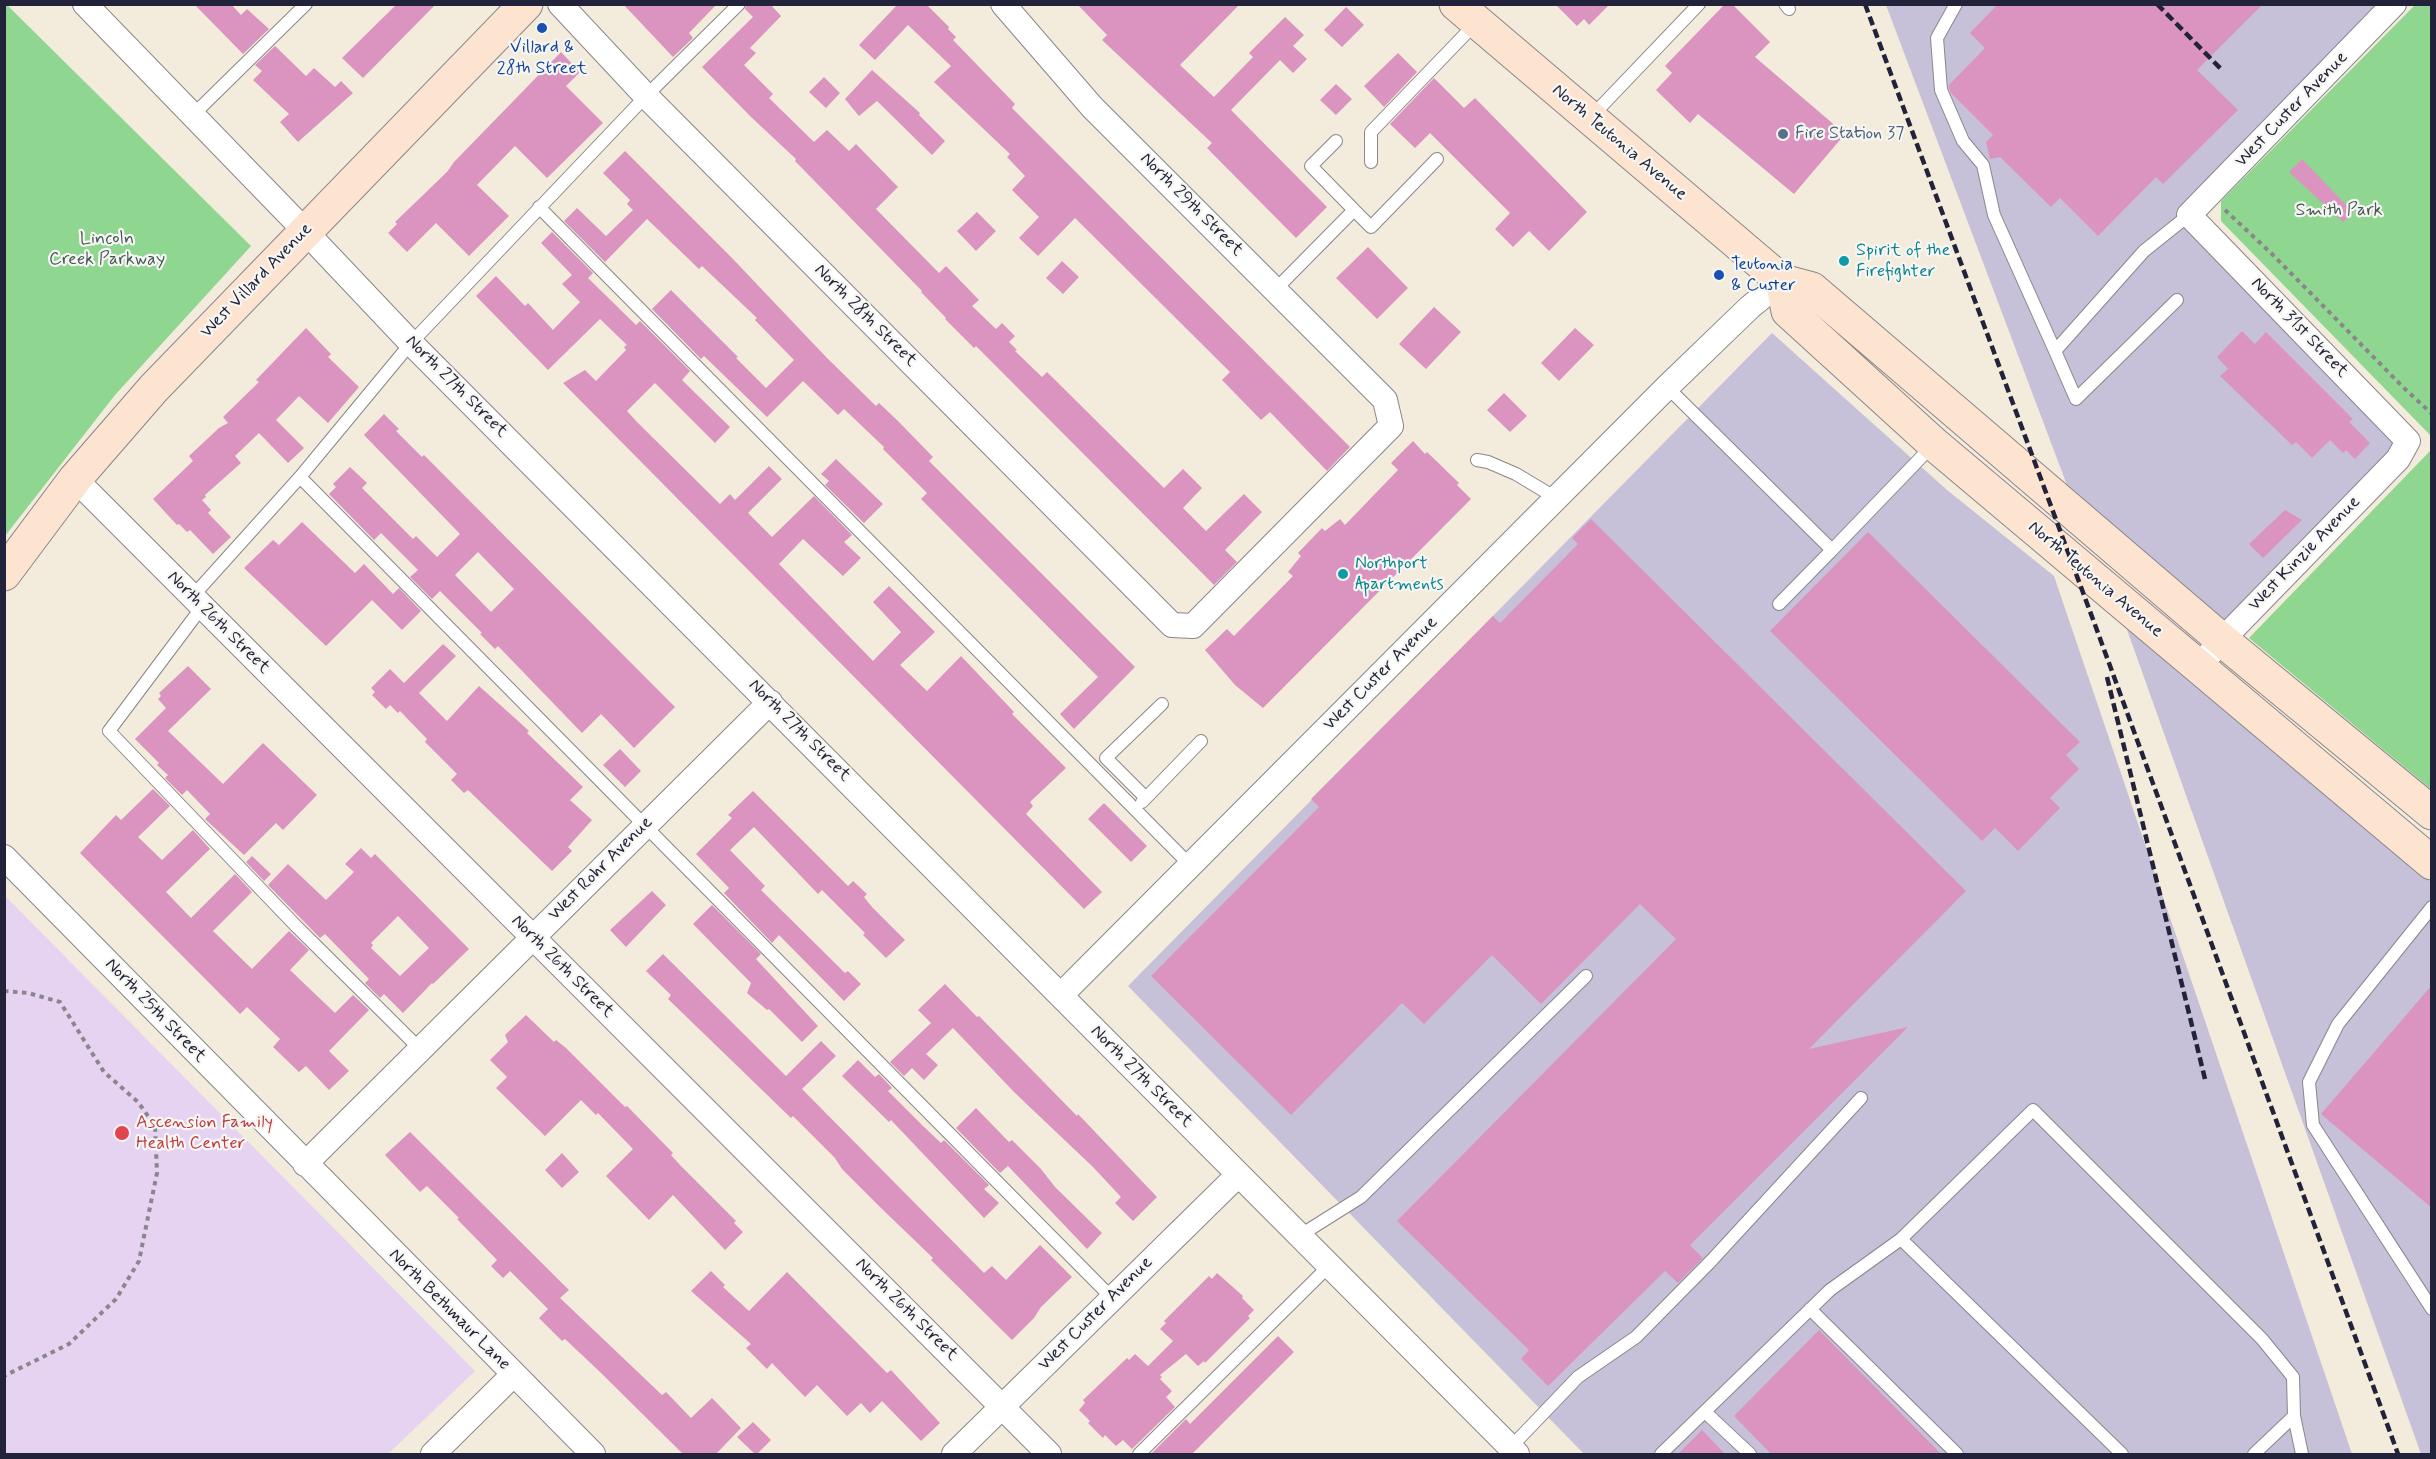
<!DOCTYPE html>
<html>
<head>
<meta charset="utf-8">
<style>
  body { margin:0 }
  #map { position:relative; width:2436px; height:1459px; overflow:hidden; background:#f3ebdb; font-family:Mynerve,sans-serif }
  canvas { display:block }
  .frame { position:absolute; inset:0; border:6px solid #22223b; pointer-events:none }
</style>
</head>
<body>
<div id="map">
<canvas width="2436" height="1459"></canvas>
<div class="frame"></div>
</div>
<script>
const ctx = document.querySelector('canvas').getContext('2d');
ctx.lineJoin = 'round';
function fillPath(path, color) { ctx.fillStyle = color; ctx.fill(path, 'evenodd'); }
const shape = rows => new Path2D(rows.map(r => 'M' + r).join(''));
function trace(path, color, width, dash) { ctx.strokeStyle = color; ctx.lineWidth = width; ctx.lineCap = dash ? 'butt' : 'round'; ctx.setLineDash(dash || []); ctx.stroke(path); }
function label(font, color, halo, rows, align = 'center') {
  ctx.font = font + ' Mynerve,sans-serif'; ctx.lineWidth = 4.5; ctx.setLineDash([]); ctx.textBaseline = 'middle'; ctx.strokeStyle = halo; ctx.fillStyle = color; for (const [text, x, y, turn = 0] of rows) {
    ctx.save(); ctx.translate(x, y); ctx.rotate((+turn || 0) * Math.PI / 180); ctx.textAlign = isNaN(turn) ? turn : align; if (halo) ctx.strokeText(text, 0, 0); ctx.fillText(text, 0, 0); ctx.restore();
  }
}
fillPath(shape([
  [4,895,475,1371,388,1454,5,1454]
]), '#e5d3f1');
fillPath(shape([
  [1886,5,2394,5,2189,215,2408,441,2222,640,2079,517],
  [1772,333,1947,490,2054,576,2352,1454,1584,1454,1128,986],
  [2115,596,2431,863,2431,1454,2421,1454]
]), '#c7c0d9');
fillPath(shape([
  [7,5,251,246,115,395,5,536,4,5],
  [2415,5,2431,5,2431,436,2221,221,2221,201],
  [2431,450,2431,789,2249,638]
]), '#8fd691');
fillPath(shape([
  [194,4,231,4,241,15,247,9,269,29,243,54],
  [397,4,436,4,363,78,342,58],
  [623,4,717,4,689,33,693,38,673,57],
  [747,4,770,4,781,16,750,48,756,53,744,65,773,94,769,98,814,142,827,130,849,151,856,144,898,187,876,209,939,273,946,266,979,300,972,306,996,329,1002,323,1015,336,1009,342,1017,350,1015,351,1042,377,1047,372,1164,488,1183,469,1202,488,1183,508,1206,531,1244,494,1262,512,1225,550,1237,562,1214,585,976,346,974,348,945,319,946,318,921,292,922,291,795,161,796,159,751,117,702,67,753,17,745,9],
  [898,4,926,4,949,27,948,29,956,37,953,40,1015,104,1012,108,1350,447,1327,471,1270,412,1261,420,1222,380,1230,372,1075,218,1038,256,1019,238,1039,217,1012,190,1025,176,1007,157,1010,154,934,82,951,66,908,25,875,60,859,45],
  [1077,4,1240,4,1180,65,1214,97,1253,57,1249,53,1285,17,1304,35,1293,46,1307,59,1293,73,1280,60,1231,110,1327,207,1296,238,1207,148,1212,143,1102,40,1107,35],
  [1555,4,1610,4,1589,25,1584,19,1577,26],
  [1725,4,1732,4,1770,42,1755,57,1845,134,1794,194,1698,114,1690,123,1656,90,1672,73,1665,66],
  [1998,4,2263,4,2197,70,2238,110,2163,184,2156,177,2098,236,2060,198,2051,207,2000,157,1990,159,1986,142,1993,135,1951,93,1949,88,1949,85,1985,48,1970,33],
  [1346,7,1364,25,1342,47,1324,30],
  [275,46,306,76,314,68,335,87,341,81,353,93,298,142,280,122,289,114,253,80,262,71,255,65],
  [561,52,580,72,566,86,603,123,547,178,515,146,477,185,509,216,469,256,436,223,407,252,388,233,397,224,395,222,447,172,454,162],
  [1398,53,1417,72,1384,107,1364,86],
  [872,70,920,113,919,115,945,141,932,155,877,101,859,116,845,99],
  [824,77,840,93,826,108,809,92],
  [1434,78,1464,108,1475,98,1587,212,1549,251,1529,231,1513,247,1495,229,1510,213,1430,133,1415,148,1390,124],
  [1336,84,1352,99,1336,115,1320,100],
  [625,151,732,258,826,357,876,406,879,403,899,422,933,457,929,461,1135,667,1074,729,1060,714,1098,677,921,499,927,493,883,449,884,447,844,409,838,415,803,381,767,417,704,356,701,359,652,309,671,290,738,357,736,358,766,388,794,360,755,320,757,318,702,266,699,269,647,219,605,262,564,221,577,208,606,236,633,210,627,204,630,200,603,173],
  [2302,159,2353,212,2343,222,2289,172],
  [977,212,996,231,976,251,957,231],
  [552,232,593,273,588,278,636,325,640,321,690,371,682,380,730,427,715,443,655,383,627,411,637,422,720,504,730,494,735,500,769,466,782,479,748,513,772,537,814,496,852,535,844,542,861,558,843,576,803,539,779,564,873,661,901,632,873,602,889,586,935,632,900,665,927,691,961,656,1014,712,1012,714,1066,768,1030,802,1033,806,1026,814,1102,892,1084,909,563,383,585,370,596,381,626,350,624,347,627,345,600,319,548,370,476,296,496,276,525,306,528,303,553,330,580,302,562,284,572,275,541,243],
  [1368,247,1408,288,1377,319,1336,278],
  [1062,261,1079,277,1063,294,1046,278],
  [1434,307,1461,332,1426,369,1399,344],
  [306,328,331,354,328,357,359,387,328,423,299,396,276,420,304,448,288,463,259,433,235,456,241,463,205,495,206,497,202,500,211,510,208,513,231,537,213,554,190,530,187,532,179,524,177,525,153,499,193,461,189,456,219,428,228,423,223,417,259,382,256,380],
  [1575,328,1594,345,1559,381,1541,363],
  [2242,331,2255,344,2266,332,2353,419,2349,422,2370,443,2355,459,2346,450,2343,453,2330,440,2312,458,2296,442,2292,445,2220,376,2228,369,2217,357],
  [1504,393,1527,416,1510,432,1487,410],
  [384,414,399,429,396,431,422,457,424,455,675,707,634,748,601,714,582,733,498,646,495,649,480,634,482,633,440,591,432,599,410,577,418,570,381,533,374,540,329,494,336,487,333,484,350,467,367,483,362,488,413,539,416,536,437,557,460,534,364,435],
  [478,552,514,589,491,612,455,575],
  [1413,441,1425,454,1427,452,1459,483,1457,485,1471,499,1263,708,1235,685,1205,650,1227,629,1234,636,1293,576,1288,572,1301,556,1298,553,1322,528,1325,531,1340,519,1345,525,1398,470,1391,463],
  [836,459,883,504,864,523,825,485,829,481,821,474],
  [2285,510,2302,520,2263,558,2249,544],
  [1591,519,1966,891,1809,1049,1908,1027,1690,1245,1703,1258,1678,1283,1665,1271,1548,1386,1521,1359,1529,1350,1397,1221,1676,939,1640,904,1541,1004,1492,955,1424,1024,1402,1003,1291,1115,1151,976,1319,807,1311,799,1493,616,1500,623,1578,544,1572,538],
  [302,522,355,573,364,564,393,594,399,588,421,611,402,630,372,600,326,646,244,568,273,540,279,545],
  [1868,532,2080,742,2066,755,2079,769,2050,798,2060,808,2018,851,1995,828,1982,841,1770,631],
  [443,644,456,656,419,693,447,721,479,686,517,720,529,731,527,733,583,787,570,800,592,820,568,847,572,851,552,871,468,790,464,793,451,780,457,774,425,742,427,739,400,711,398,713,390,705,386,709,372,695,375,692,371,688,390,669,404,683],
  [188,666,211,689,168,731,223,784,263,743,317,795,283,830,276,823,244,855,205,819,210,814,187,790,182,795,165,778,168,775,157,765,159,763,135,739,166,708,158,699,161,696,159,693],
  [620,749,641,771,625,787,603,765],
  [153,789,170,806,138,837,162,860,193,830,210,849,166,892,191,918,235,874,252,892,213,931,252,969,289,931,309,950,290,970,335,1013,353,995,369,1010,329,1051,349,1071,329,1090,306,1066,299,1072,273,1047,280,1039,247,1007,240,1014,80,853,116,815,121,820],
  [753,791,848,886,853,881,867,894,864,897,872,907,905,940,886,958,863,935,865,933,822,890,818,894,754,827,730,850,765,886,761,890,845,973,848,971,861,984,844,1001,779,935,772,943,724,893,729,888,696,854,732,818,728,815],
  [1104,803,1147,846,1131,862,1088,819],
  [361,848,371,858,375,854,469,949,433,984,432,983,403,1013,384,994,380,998,365,983,369,979,325,934,320,938,268,885,288,864,326,900,354,872,345,864],
  [398,916,429,948,400,976,371,948,373,945,371,943],
  [252,856,271,874,264,881,246,862],
  [652,891,666,905,626,947,610,930],
  [712,905,761,954,756,959,818,1026,802,1042,769,1009,767,1010,747,993,751,983,693,924],
  [663,954,786,1076,821,1041,836,1056,802,1089,984,1273,992,1266,1006,1280,1040,1245,1072,1277,1041,1307,1034,1318,1012,1340,931,1260,933,1258,881,1208,842,1169,835,1158,793,1116,791,1118,668,999,671,995,646,971],
  [945,984,977,1017,979,1016,1077,1116,1078,1114,1157,1197,1133,1221,1115,1203,1121,1197,1093,1167,1015,1093,953,1028,926,1054,938,1065,924,1080,912,1068,904,1076,890,1062,931,1023,918,1010],
  [2432,985,2432,1208,2321,1114],
  [526,1015,554,1042,556,1040,566,1048,625,1107,627,1106,673,1153,671,1155,679,1164,736,1221,734,1223,743,1232,725,1250,673,1195,649,1220,606,1176,633,1149,598,1113,596,1115,581,1100,545,1136,496,1088,507,1077,490,1060,508,1042,505,1035],
  [858,1060,875,1077,879,1074,892,1088,888,1091,923,1126,941,1143,944,1140,989,1185,984,1189,999,1203,984,1218,891,1120,889,1122,842,1076],
  [976,1108,1009,1142,1012,1140,1041,1169,1055,1187,1102,1233,1087,1249,1008,1166,1000,1173,956,1128],
  [410,1132,569,1290,560,1298,662,1395,666,1392,691,1418,712,1398,741,1428,715,1455,684,1455,600,1372,565,1339,562,1341,539,1318,548,1309,510,1271,503,1278,491,1266,497,1260,457,1219,459,1218,427,1186,420,1192,385,1155],
  [562,1153,579,1172,562,1188,545,1170],
  [711,1271,725,1285,723,1287,749,1311,787,1272,887,1373,891,1370,940,1423,921,1441,882,1401,870,1413,861,1403,847,1416,817,1385,805,1397,772,1363,767,1369,746,1348,751,1344,691,1291],
  [1217,1273,1243,1296,1242,1298,1254,1310,1248,1316,1250,1318,1205,1363,1204,1361,1198,1366,1186,1354,1160,1375,1162,1377,1160,1379,1172,1391,1166,1397,1175,1407,1132,1449,1123,1440,1116,1446,1105,1435,1103,1438,1088,1423,1090,1421,1079,1410,1085,1403,1083,1400,1127,1358,1129,1360,1135,1354,1148,1366,1173,1341,1160,1329,1166,1323,1164,1321,1209,1276,1212,1279],
  [1819,1330,1942,1455,1772,1455,1734,1416],
  [1278,1336,1294,1352,1191,1455,1150,1455,1186,1419,1190,1424],
  [753,1422,771,1440,756,1455,737,1437],
  [1702,1430,1726,1455,1677,1455]
]), '#db94c0');
const lane = shape([
  [1785,4,1789,9],
  [1956,4,1937,38,1941,90,1963,141,1983,165,1994,215,2055,351],
  [193,115,306,4],
  [1592,116,1699,4],
  [1336,141,1311,166,1354,210],
  [1371,162,1371,132,1476,23],
  [539,207,1190,865],
  [1275,290,1354,210,1371,227,1437,159],
  [2177,300,2076,399,2055,351,2144,251,2189,215],
  [1667,387,1832,550,1779,604],
  [1477,460,1488,462,1516,474,1556,498],
  [300,477,1112,1298],
  [1832,550,1933,445],
  [192,597,300,477,411,343,646,96,739,4],
  [202,607,109,731,296,926,420,1049],
  [1146,798,1106,758,1162,704],
  [1142,802,1201,741],
  [2432,907,2338,1024,2309,1082,2313,1125,2432,1309],
  [1299,1236,1361,1197,1586,976],
  [1810,1309,1957,1454],
  [1705,1412,1750,1454],
  [1510,1448,1578,1377,1636,1337,1711,1261,1861,1098],
  [1139,1454,1329,1266],
  [1661,1454,1830,1290,1901,1239],
  [2122,1454,1901,1239,2033,1110,2262,1339,2293,1377,2294,1416],
  [2254,1454,2294,1416,2302,1454]
]);
const street = shape([
  [85,4,305,231,411,343,1517,1454],
  [560,4,646,96,1172,625,1193,626,1391,426,1385,400,1092,107,1003,4],
  [75,479,1049,1454],
  [2199,666,2222,640,2398,459,2408,441,2189,215,2394,4],
  [4,857,593,1454],
  [1061,995,1667,387,1750,307,1782,281],
  [305,1164,770,702],
  [433,1454,513,1375],
  [954,1454,1238,1175]
]);
const secondary = shape([
  [1456,4,1782,281,1812,289,2222,640,2432,813],
  [1782,281,1788,311,1934,444,2432,863],
  [4,574,75,479,154,388,526,4]
]);
trace(lane, '#8a868b', 14);
trace(street, '#8a868b', 26);
trace(secondary, '#8a868b', 35);
trace(shape([
  [2225,210,2272,254,2404,388,2432,414],
  [4,991,28,993,60,1002,104,1072,138,1102,155,1126,157,1173,139,1261,116,1299,69,1344,4,1376]
]), '#8a868b', 4, [4.5, 4.5]);
trace(lane, '#fff', 12);
trace(street, '#fff', 24);
trace(secondary, '#fde4d1', 33);
trace(shape([
  [1865,4,2098,633,2398,1454],
  [2157,4,2221,69],
  [2107,677,2205,1079]
]), '#22223b', 4.5, [9, 4.5]);
for (const [x, y, r, color] of [
  [542,28,6,"#1a4fb4"],
  [1783,134,6,"#5c6f8a"],
  [1844,261,6,"#0f9aa8"],
  [1719,275,6,"#1a4fb4"],
  [1343,574,6,"#0f9aa8"],
  [122,1133,8,"#e0444e"]
]) { const dot = new Path2D(); dot.arc(x, y, r, 0, 2 * Math.PI); ctx.fillStyle = color; ctx.fill(dot); trace(dot, '#f6f6f2', 2); }
label('18px', '#164399', '#f6f6f2', [
  ["Villard &",542,48],
  ["28th Street",542,69],
  ["Teutonia",1731,265,"left"],
  ["& Custer",1731,286,"left"]
]);
label('18px', '#22223b', '#f6f6f2', [
  ["West Custer Avenue",2292,110,-46],
  ["North Teutonia Avenue",1619,143,40],
  ["North 29th Street",1191,205,45],
  ["West Villard Avenue",257,281,-46],
  ["North 28th Street",865,316,45],
  ["North 31st Street",2299,328,46],
  ["North 27th Street",456,387,45],
  ["West Kinzie Avenue",2305,554,-46],
  ["North Teutonia Avenue",2095,580,40],
  ["North 26th Street",218,623,45],
  ["West Custer Avenue",1381,674,-45],
  ["North 27th Street",799,731,45],
  ["West Rohr Avenue",601,869,-45],
  ["North 26th Street",562,967,45],
  ["North 25th Street",155,1011,46],
  ["North 27th Street",1141,1077,45],
  ["North Bethmaur Lane",449,1310,45],
  ["North 26th Street",906,1310,45],
  ["West Custer Avenue",1096,1314,-45]
]);
label('18px', '#4e5e75', '#f6f6f2', [
  ["Fire Station 37",1795,134]
], 'left');
label('18px', '#435855', '#f6f6f2', [
  ["Smith Park",2339,211],
  ["Lincoln",107,239],
  ["Creek Parkway",107,260]
]);
label('18px', '#0d838f', '#f6f6f2', [
  ["Spirit of the",1856,251],
  ["Firefighter",1856,272],
  ["Northport",1355,564],
  ["Apartments",1355,585]
], 'left');
label('18px', '#be3a42', '#f6f6f2', [
  ["Ascension Family",136,1123],
  ["Health Center",136,1144]
], 'left');
</script>
</body>
</html>
